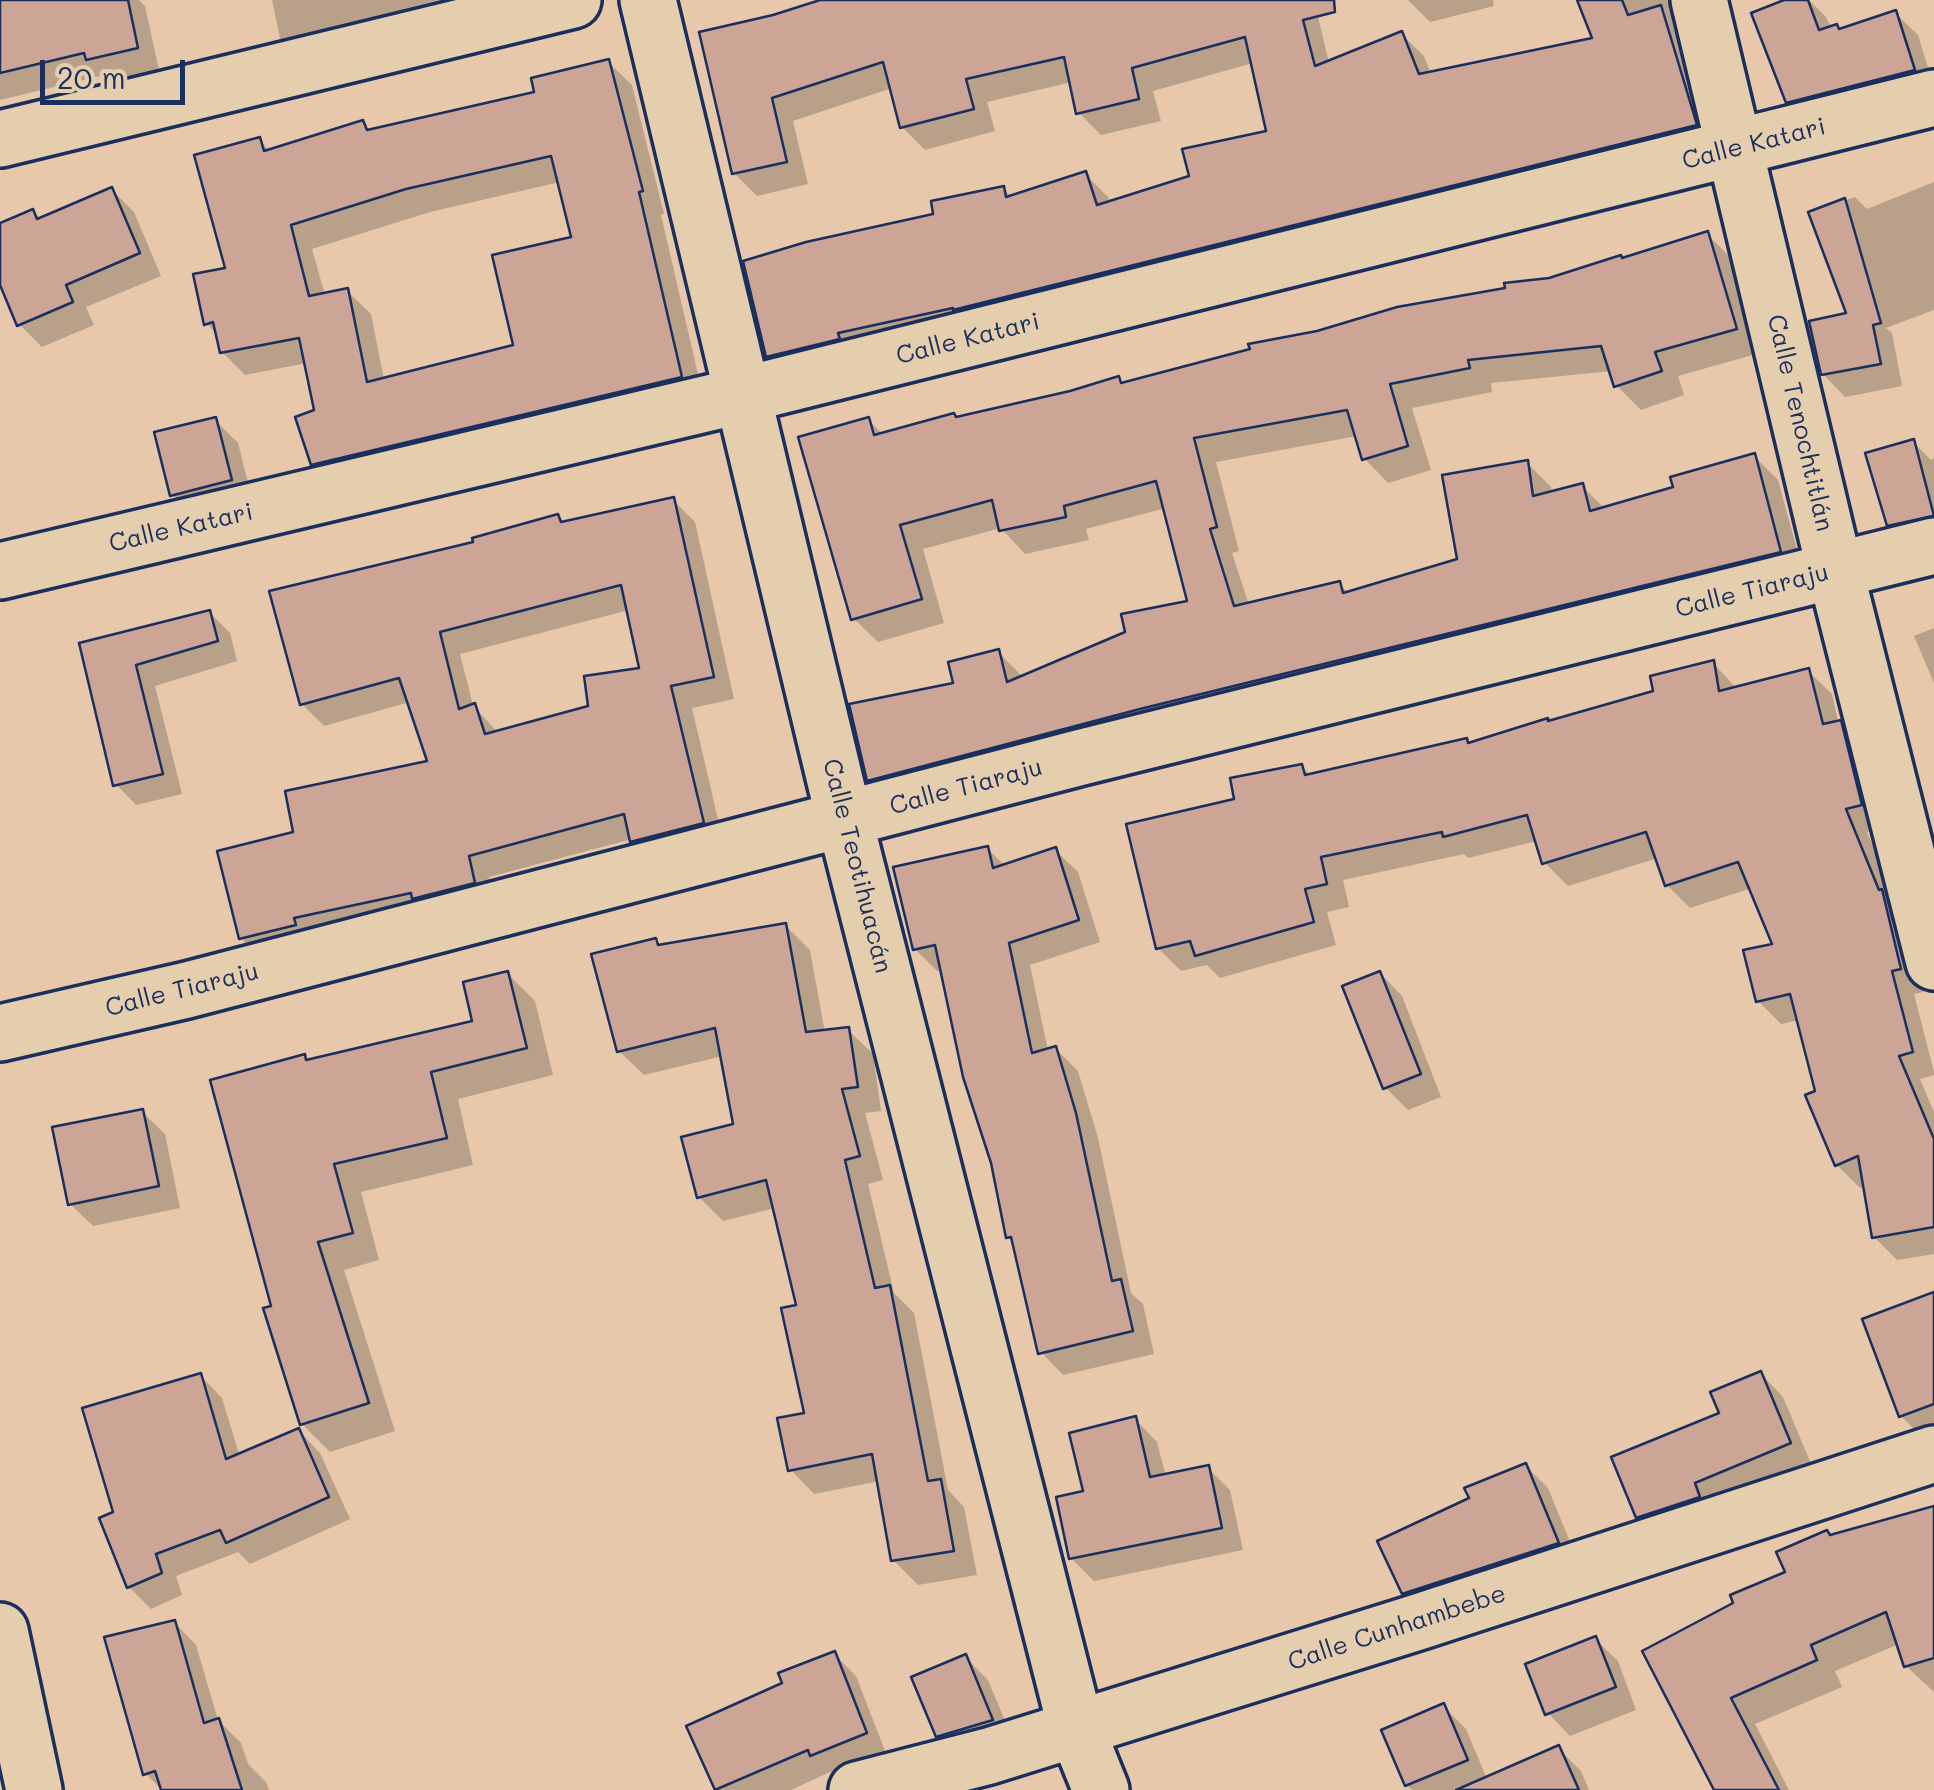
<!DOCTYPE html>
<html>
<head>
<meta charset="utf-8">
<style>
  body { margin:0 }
  #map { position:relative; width:1934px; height:1790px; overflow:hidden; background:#e8c8aa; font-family:Mali,sans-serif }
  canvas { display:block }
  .scale { position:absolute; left:40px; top:60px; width:145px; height:45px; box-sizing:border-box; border:5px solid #1b2f5e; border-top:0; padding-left:12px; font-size:30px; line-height:35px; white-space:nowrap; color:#1b2f5e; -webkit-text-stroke:8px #e5ceae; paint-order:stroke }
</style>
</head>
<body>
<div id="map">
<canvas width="1934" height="1790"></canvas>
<div class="scale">20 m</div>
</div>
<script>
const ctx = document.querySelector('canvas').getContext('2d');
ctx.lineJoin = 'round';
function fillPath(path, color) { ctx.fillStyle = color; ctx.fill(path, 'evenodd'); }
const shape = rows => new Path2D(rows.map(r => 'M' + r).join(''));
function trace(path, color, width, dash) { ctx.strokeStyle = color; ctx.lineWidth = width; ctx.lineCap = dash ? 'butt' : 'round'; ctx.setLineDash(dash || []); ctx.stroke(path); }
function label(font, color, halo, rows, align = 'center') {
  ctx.font = font + ' Mali,sans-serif'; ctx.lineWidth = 9; ctx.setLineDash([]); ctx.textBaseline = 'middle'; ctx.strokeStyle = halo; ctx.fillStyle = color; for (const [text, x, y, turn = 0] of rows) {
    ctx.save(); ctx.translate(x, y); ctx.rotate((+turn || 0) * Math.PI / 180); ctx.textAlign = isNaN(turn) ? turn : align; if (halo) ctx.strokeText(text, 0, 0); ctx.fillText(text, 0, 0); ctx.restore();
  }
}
fillPath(shape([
  [7,0,139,0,145,6,159,70,110,81,104,75,0,100,0,2],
  [272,0,448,0,450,4,302,59,280,38],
  [828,0,1314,0,1329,63,1401,34,1424,56,1431,74,1595,40,1580,0,1669,0,1674,22,1683,31,1718,147,791,378,768,356,936,216,1003,188,1012,198,1085,174,1108,197,1110,204,1192,178,1269,132,1253,63,1153,91,1161,121,1101,135,1078,112,1072,82,987,102,995,131,925,150,902,127,892,88,793,121,808,184,757,196,734,173,774,18],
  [1408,0,1493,0,1494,6,1430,22],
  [1791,0,1809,0,1826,17,1831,28,1841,31,1895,13,1918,35,1934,87,1811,124,1789,101],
  [608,62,632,85,664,214,661,215,704,400,337,487,313,464,317,412,307,363,245,375,222,352,219,336,206,323,228,270,259,140,271,152,363,123,372,132,538,94],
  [560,182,574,239,516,347,384,380,371,314,347,291,325,295,312,249,430,212],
  [1934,182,1934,310,1886,328,1892,333,1902,386,1845,397,1823,374,1851,315,1811,213,1855,197,1867,209],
  [112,190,134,212,161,276,86,307,94,325,42,347,20,325,0,279,0,226,33,212,41,220],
  [1707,234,1731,258,1760,353,1678,376,1684,395,1641,410,1617,386,1612,371,1491,383,1492,392,1412,408,1431,470,1388,483,1364,458,1357,436,1216,462,1239,551,1232,553,1249,605,1339,584,1349,594,1460,561,1527,463,1551,487,1552,494,1582,486,1605,509,1676,489,1754,456,1778,480,1804,575,894,803,869,779,956,685,998,652,1024,678,1190,603,1166,508,1086,529,1089,540,1025,554,1001,528,923,549,944,623,878,642,853,618,868,420,884,435,1071,393,1118,379,1124,384,1550,281],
  [215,420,238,443,253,502,195,517,172,495],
  [1913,442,1931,460,1934,458,1934,542,1911,547,1889,524],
  [673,500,695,522,734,699,692,708,724,845,655,863,632,839,489,877,496,905,263,960,241,938,296,834,430,763,410,702,324,726,302,704,476,544,558,517,565,524],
  [629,610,642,670,591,708,498,733,473,705,460,654],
  [209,612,230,633,237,661,155,686,182,794,136,805,116,784,82,644],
  [1934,628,1934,683,1914,636],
  [1713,663,1737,689,1808,671,1832,694,1838,722,1863,745,1884,828,1867,832,1899,909,1904,915,1923,992,1914,994,1934,1072,1934,1075,1920,1079,1934,1112,1934,1254,1897,1260,1874,1237,1866,1186,1860,1188,1837,1165,1799,1020,1781,1024,1758,1001,1775,945,1752,888,1690,908,1667,885,1658,858,1568,886,1545,863,1537,841,1468,858,1464,854,1343,880,1349,907,1327,912,1336,945,1220,978,1207,965,1181,971,1158,948,1237,801,1302,767,1311,776,1466,740,1471,745,1656,693],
  [987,848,1005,866,1055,850,1078,872,1100,942,1030,965,1048,1051,1056,1049,1078,1071,1098,1138,1131,1293,1143,1304,1154,1354,1063,1375,1041,1352,1016,1245,1008,1237,993,1163,943,970,937,971,915,949],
  [785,925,810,950,825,1033,848,1030,873,1054,881,1111,865,1113,883,1180,868,1184,894,1293,914,1313,948,1490,964,1507,977,1575,918,1585,893,1560,880,1481,814,1494,790,1469,807,1415,799,1307,775,1208,723,1221,699,1197,736,1126,723,1056,644,1075,619,1051,656,940,662,947],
  [507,973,535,1001,553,1075,458,1099,473,1165,361,1192,379,1260,344,1270,395,1431,330,1452,302,1424,274,1308,304,1057,309,1062,475,1023],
  [1380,973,1402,996,1441,1097,1408,1110,1385,1087],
  [142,1112,165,1134,180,1208,93,1226,70,1204],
  [1934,1295,1934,1449,1901,1416],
  [1761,1374,1783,1397,1812,1466,1660,1539,1638,1517,1722,1414],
  [201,1376,222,1398,240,1457,299,1431,320,1453,350,1519,250,1564,238,1552,176,1576,182,1595,151,1609,129,1587,116,1514],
  [1135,1419,1157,1442,1166,1477,1208,1468,1230,1490,1243,1550,1094,1581,1071,1558,1086,1493],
  [1525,1465,1548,1488,1580,1566,1427,1615,1405,1593,1472,1499],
  [1934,1509,1934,1692,1906,1666,1899,1644,1835,1671,1842,1687,1755,1724,1789,1790,1717,1790,1645,1652,1788,1573,1831,1538],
  [174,1622,196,1645,218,1720,241,1743,248,1764,266,1782,269,1790,162,1790,145,1773],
  [1595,1639,1618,1661,1636,1710,1570,1736,1548,1713],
  [834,1654,856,1676,887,1756,835,1777,830,1772,791,1790,718,1790,689,1727,785,1684],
  [965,1657,988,1680,1014,1742,961,1759,938,1736],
  [1443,1706,1466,1729,1487,1779,1558,1748,1581,1771,1589,1790,1412,1790,1407,1785]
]), '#0003');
const building = shape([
  [0,0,128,0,138,48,86,60,84,53,0,73,0,0],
  [820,0,1334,0,1335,12,1303,20,1315,66,1402,31,1419,74,1592,38,1577,0,1622,0,1628,15,1661,5,1697,125,953,310,953,308,838,333,840,339,766,357,743,261,806,242,933,214,931,201,1004,186,1006,197,1086,171,1097,205,1189,176,1182,149,1266,131,1245,37,1132,68,1139,99,1076,114,1064,57,966,79,974,109,900,128,883,62,772,98,787,162,732,174,699,32,773,15,820,0],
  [1784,0,1808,0,1819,30,1837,24,1839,29,1896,10,1915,70,1786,103,1751,13,1784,0],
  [609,59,643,191,639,192,682,377,311,465,295,417,314,410,299,338,220,353,213,322,204,325,193,274,225,268,194,155,260,137,264,151,363,120,367,130,534,92,531,78,609,59],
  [551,156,571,237,492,255,513,345,367,382,348,288,309,296,291,225,406,189,551,156],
  [112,187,140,253,66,285,73,302,17,326,0,285,0,223,33,209,37,219,112,187],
  [1845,198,1881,323,1873,325,1881,364,1821,375,1809,321,1846,313,1808,212,1845,198],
  [1708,231,1737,329,1655,352,1662,371,1614,387,1601,346,1468,360,1470,368,1390,384,1408,446,1362,460,1347,410,1194,438,1217,527,1210,529,1234,606,1340,581,1343,593,1457,559,1442,475,1528,460,1533,496,1583,483,1590,511,1673,487,1670,477,1755,453,1781,552,1140,709,867,781,849,704,953,683,948,662,999,649,1007,682,1125,632,1121,614,1187,601,1156,481,1064,506,1066,517,999,531,992,500,900,525,922,599,851,620,798,437,869,417,874,435,954,413,956,417,1070,391,1119,376,1121,383,1250,349,1248,344,1317,331,1397,307,1505,288,1504,283,1549,278,1621,255,1622,258,1708,231],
  [216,417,232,480,170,496,154,432,216,417],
  [1914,439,1934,516,1887,526,1865,453,1914,439],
  [674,497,714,677,671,686,704,823,630,842,624,814,469,856,475,883,412,899,411,893,294,918,296,925,239,939,217,851,293,832,285,791,427,761,399,678,300,705,269,591,473,542,472,538,558,514,561,522,674,497],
  [621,585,639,668,584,676,588,706,485,734,475,703,459,709,440,632,621,585],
  [210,610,218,641,136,665,163,774,113,786,79,643,210,610],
  [1714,660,1719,691,1809,668,1823,724,1841,720,1862,805,1846,809,1879,890,1882,889,1901,969,1892,971,1913,1052,1899,1056,1934,1139,1934,1227,1872,1238,1858,1156,1835,1166,1805,1095,1815,1091,1790,994,1756,1002,1743,950,1772,944,1738,862,1665,886,1646,832,1542,864,1527,815,1443,837,1442,832,1321,857,1327,884,1305,889,1314,922,1195,956,1190,941,1156,949,1126,824,1234,799,1230,778,1302,764,1305,775,1467,738,1468,743,1548,718,1548,721,1653,691,1650,676,1714,660],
  [988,846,993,868,1056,847,1079,920,1009,943,1032,1053,1056,1046,1076,1113,1112,1281,1121,1279,1133,1331,1038,1354,1011,1237,1006,1238,991,1163,963,1077,935,945,913,950,893,867,988,846],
  [786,923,806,1032,849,1027,858,1087,842,1089,860,1156,845,1160,875,1288,890,1285,928,1481,941,1479,954,1551,891,1561,872,1454,788,1471,777,1418,804,1413,781,1308,796,1305,766,1180,697,1198,681,1137,733,1124,715,1028,617,1052,591,954,656,938,658,945,786,923],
  [508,971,527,1048,431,1072,447,1138,334,1164,353,1233,318,1242,369,1403,300,1425,263,1308,271,1306,210,1080,305,1054,306,1060,472,1021,463,982,508,971],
  [1380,971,1421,1074,1383,1089,1342,986,1380,971],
  [143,1109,159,1186,68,1205,52,1127,143,1109],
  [1934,1292,1934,1404,1899,1417,1862,1319,1934,1292],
  [1761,1371,1791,1443,1695,1483,1700,1497,1636,1518,1611,1457,1719,1413,1710,1392,1761,1371],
  [201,1373,226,1459,299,1428,329,1497,226,1543,220,1530,156,1554,162,1573,127,1588,99,1518,113,1512,82,1408,201,1373],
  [1136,1416,1150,1477,1209,1465,1222,1528,1069,1559,1056,1497,1083,1491,1069,1433,1136,1416],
  [1526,1463,1559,1543,1402,1594,1377,1541,1469,1498,1464,1488,1526,1463],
  [1934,1506,1934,1658,1904,1667,1886,1612,1811,1645,1817,1660,1731,1698,1779,1790,1714,1790,1642,1651,1733,1603,1730,1595,1785,1572,1776,1552,1827,1530,1830,1535,1934,1506],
  [175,1620,204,1723,219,1718,242,1790,161,1790,155,1771,143,1775,104,1637,175,1620],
  [1596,1636,1616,1687,1545,1715,1525,1664,1596,1636],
  [835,1651,867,1733,810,1756,808,1750,715,1790,686,1726,782,1683,778,1673,835,1651],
  [966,1654,993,1720,936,1737,911,1677,966,1654],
  [1444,1703,1468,1760,1405,1786,1381,1730,1444,1703],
  [1559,1745,1579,1790,1456,1790,1559,1745]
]);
fillPath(building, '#cda597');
trace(building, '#1b2f5e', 2.5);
const street = shape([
  [648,0,844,818,1076,1728,1101,1790],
  [1699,0,1835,570,1934,962],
  [0,139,573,0],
  [0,571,743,395,1934,98],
  [0,1033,187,990,1082,757,1934,546],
  [0,1631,34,1790],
  [857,1790,989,1756,1418,1622,1934,1454]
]);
trace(street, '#1b2f5e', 62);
trace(street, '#e5ceae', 55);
label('25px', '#1b2f5e', '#e5ceae', [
  ["Calle Katari",1754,144,-14],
  ["Calle Katari",968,339,-14],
  ["Calle Tenochtitlán",1800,423,77],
  ["Calle Katari",181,528,-13],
  ["Calle Tiaraju",1752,591,-14],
  ["Calle Tiaraju",966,787,-15],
  ["Calle Teotihuacán",857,866,76],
  ["Calle Tiaraju",182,990,-14],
  ["Calle Cunhambebe",1397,1628,-18]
]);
</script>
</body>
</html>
